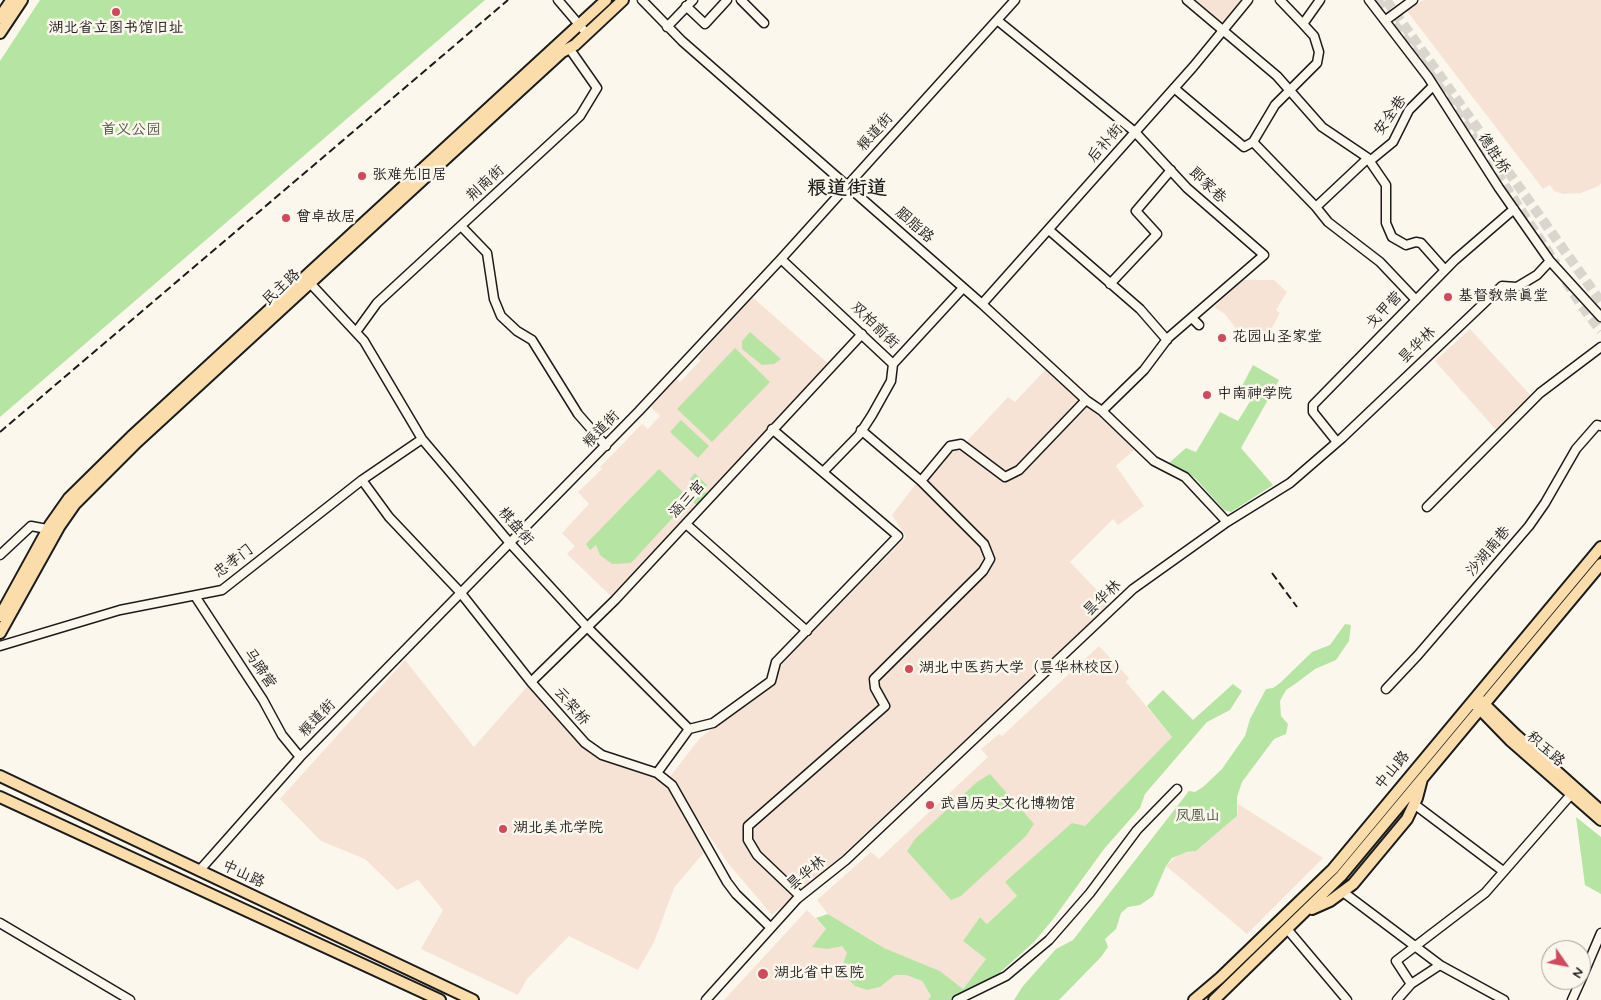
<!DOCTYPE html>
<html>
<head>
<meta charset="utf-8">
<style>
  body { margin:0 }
  #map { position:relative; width:1601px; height:1000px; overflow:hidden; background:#fbf7ec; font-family:Mynerve,sans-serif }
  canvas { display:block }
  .north { position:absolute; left:1541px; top:940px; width:50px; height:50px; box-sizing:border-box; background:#fbf7ec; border:1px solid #a29f99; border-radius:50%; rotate:123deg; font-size:14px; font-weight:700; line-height:20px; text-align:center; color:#1c1c1c }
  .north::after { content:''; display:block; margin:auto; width:18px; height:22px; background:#d1495b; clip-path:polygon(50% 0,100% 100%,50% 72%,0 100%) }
</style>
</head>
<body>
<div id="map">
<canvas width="1601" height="1000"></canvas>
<div class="north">N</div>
</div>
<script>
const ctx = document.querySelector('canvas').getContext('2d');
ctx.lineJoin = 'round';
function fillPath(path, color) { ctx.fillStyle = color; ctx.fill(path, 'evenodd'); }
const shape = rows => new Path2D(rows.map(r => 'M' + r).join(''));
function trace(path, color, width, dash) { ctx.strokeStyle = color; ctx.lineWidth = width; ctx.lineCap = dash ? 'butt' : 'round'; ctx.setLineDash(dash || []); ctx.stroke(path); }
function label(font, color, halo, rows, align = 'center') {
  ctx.font = font + ' Mynerve,"LXGW WenKai TC",sans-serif'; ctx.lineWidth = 5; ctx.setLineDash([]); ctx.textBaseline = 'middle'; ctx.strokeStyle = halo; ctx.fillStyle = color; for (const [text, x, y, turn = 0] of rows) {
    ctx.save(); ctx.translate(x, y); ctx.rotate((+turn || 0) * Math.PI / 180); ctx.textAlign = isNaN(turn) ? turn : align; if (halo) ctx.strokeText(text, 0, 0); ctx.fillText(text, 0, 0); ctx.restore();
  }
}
fillPath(shape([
  [1192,0,1241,0,1221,26],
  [1423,0,1601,0,1601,183,1599,186,1581,193,1563,194,1554,191,1550,185,1543,189,1407,11],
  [1243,280,1274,280,1287,292,1276,310,1280,313,1263,344,1236,329,1225,314,1214,307],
  [751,296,831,366,615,600,567,554,575,546,562,533,589,504,578,492,602,469,600,467,642,424,648,429,660,416,651,407,676,379,680,382,701,360,698,358],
  [1470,329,1532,397,1498,432,1435,361],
  [1046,369,1135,449,1116,466,1144,506,1118,525,1113,519,1070,562,1110,604,834,863,772,915,728,863,669,778,700,738,750,701,795,650,906,537,892,515,941,451,964,448,967,441,1008,397,1015,402],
  [1099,646,1129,678,1126,682,1172,737,1085,826,1005,882,1017,896,987,924,980,917,963,941,986,959,963,989,940,971,884,948,828,914,817,900,871,852,879,859,988,757,981,749,999,734,1002,736],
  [405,660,474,747,531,682,585,743,602,755,657,773,672,785,706,850,674,888,654,942,638,970,569,936,527,979,518,995,421,949,443,910,418,880,397,890,365,859,321,841,280,799],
  [1238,804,1323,858,1247,934,1166,866,1179,854,1196,851,1237,816],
  [807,910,826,929,828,949,842,945,848,953,843,964,855,986,867,990,880,987,895,975,906,975,922,981,931,996,928,1000,724,1000]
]), '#f6e3d5');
fillPath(shape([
  [40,0,485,0,0,417,0,61],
  [750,332,781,359,774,364,762,365,742,349,742,341],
  [735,348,770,382,712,442,677,409],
  [1253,365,1279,380,1241,448,1273,485,1231,512,1224,510,1195,478,1169,463,1186,448,1196,452,1220,412,1238,421,1254,395,1241,388],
  [681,420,709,446,698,458,670,432],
  [659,469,690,499,631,563,612,564,600,555,596,545,590,550,586,544],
  [695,473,707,485,703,491,711,496,700,508,693,502,703,491,690,479],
  [1345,624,1351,625,1349,641,1336,660,1315,669,1295,684,1286,690,1280,701,1281,716,1288,724,1286,734,1274,739,1242,782,1237,797,1237,816,1196,851,1187,852,1172,858,1166,866,1153,896,1140,905,1128,907,1121,913,1116,929,1105,939,1108,947,1101,957,1059,1000,1014,1000,1023,986,1056,949,1073,940,1189,791,1195,792,1203,787,1222,769,1245,736,1250,719,1266,689,1273,688,1280,683,1312,652,1330,645],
  [1233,684,1242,691,1230,710,1207,722,1145,794,1140,808,1104,849,1054,918,1034,942,988,983,962,1000,928,1000,931,996,922,981,906,975,895,975,880,987,867,990,855,986,845,976,843,964,847,953,842,946,828,949,812,947,826,929,816,918,828,914,884,948,940,971,963,989,986,959,963,941,980,917,987,924,1017,896,1005,882,1072,823,1085,826,1172,737,1147,706,1163,690,1193,720],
  [990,774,1034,824,1026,836,961,896,951,900,907,851,915,839,977,782],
  [1576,817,1601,837,1601,894,1585,885]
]), '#b6e4a3');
trace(shape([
  [1377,0,1455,109,1556,264],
  [1386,0,1601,302],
  [1566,281,1581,305,1601,331]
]), '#dad6cd', 10, [10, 5]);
const minor = shape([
  [558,0,587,34],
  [642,0,682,41,982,304,1086,400,1102,411,1154,461,1185,477,1227,522],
  [741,0,764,23],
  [1187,0,1277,76,1322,127,1371,160],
  [1280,0,1303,24,1320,0],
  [1369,0,1428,77,1499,188,1550,261,1601,317],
  [686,6,705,24,727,0],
  [997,20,1135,132,1187,188,1264,255,1168,338,1144,370,1102,411],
  [1386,20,1413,0],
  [667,27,693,0],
  [1433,86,1409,110,1393,142,1371,160,1371,163,1386,185,1386,223,1392,237,1406,245,1416,242,1421,243,1445,270],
  [1174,88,1244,147,1253,142,1275,105,1317,63,1319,52,1314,36,1303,24],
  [1253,142,1316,207,1366,160,1371,160],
  [1316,207,1328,222,1380,262,1416,300],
  [461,226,487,253,494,299,501,316,517,331,532,340,578,414,606,446],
  [1049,230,1140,309,1167,340],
  [781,259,893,364],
  [310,283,364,341,422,439,450,472,509,542,587,627,689,729,657,773],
  [1110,284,1157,234,1136,211,1171,170],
  [982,304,1193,67,1248,0],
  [1194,320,1199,325],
  [356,332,377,303,580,116,597,88,569,48],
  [893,364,963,288],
  [1337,442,1313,412,1313,405,1455,260,1514,209],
  [824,471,859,435,872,415,891,381,893,364],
  [362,480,389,517,460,592,531,682,585,743,602,755,657,773,672,785,727,882,736,894,770,927],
  [921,481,950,446,961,444,1005,477,1019,470,1086,400],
  [1427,507,1540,393,1601,347],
  [686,524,807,631],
  [0,555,31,526,47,529],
  [195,596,263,700,282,735,300,757],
  [0,646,120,610,222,590,362,480,422,439],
  [531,682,615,600,862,334],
  [1386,689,1418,655,1529,526,1545,503,1576,449,1597,425,1601,426],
  [689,729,713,723,771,681,776,662,898,536,772,429],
  [1414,804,1503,871],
  [199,871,300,757,639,411,781,259,1015,0],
  [1343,892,1440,965],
  [800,896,757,855,748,840,748,826,885,706,875,688,874,679,983,571,990,559,984,544,921,481,861,430],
  [0,923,130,1000],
  [1288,930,1347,1000],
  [1581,980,1601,933],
  [1411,984,1440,965,1504,1000],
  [706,1000,797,899,846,860,1133,589,1227,522,1290,483,1342,438,1502,286,1517,287,1537,275,1550,261],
  [957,1000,1006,976,1049,940,1090,893,1137,830,1177,789],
  [1397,1000,1411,984,1396,961,1485,893,1575,790],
  [1572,1000,1581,980]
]);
const major = shape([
  [0,33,22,0],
  [0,616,50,525,69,498,131,437,606,0],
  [0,633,59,527,75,504,137,442,310,283,562,52,575,45,623,0],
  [1480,700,1516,735,1601,811],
  [1476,705,1511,741,1601,820],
  [0,776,473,1000],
  [0,797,440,1000],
  [1312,909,1330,901,1353,884,1407,819,1417,798,1422,779],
  [1194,1000,1220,978,1333,869,1601,547],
  [1214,1000,1341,876,1601,564]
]);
const highway = shape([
  [0,18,12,0]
]);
trace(minor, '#1c1c1c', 11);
trace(major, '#1c1c1c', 14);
trace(highway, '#1c1c1c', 15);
trace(minor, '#fbf7ec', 8);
trace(major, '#fbddab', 10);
trace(highway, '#fbddab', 11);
trace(shape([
  [0,432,508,0],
  [1272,573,1297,607]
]), '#1c1c1c', 2, [8, 4]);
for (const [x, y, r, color] of [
  [116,12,5,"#d1495b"],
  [362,176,5,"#d1495b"],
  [286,218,5,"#d1495b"],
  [1448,297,5,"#d1495b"],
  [1222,338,5,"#d1495b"],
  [1207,395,5,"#d1495b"],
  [909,669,5,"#d1495b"],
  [930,805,5,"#d1495b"],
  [503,829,5,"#d1495b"],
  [763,974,6,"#d1495b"]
]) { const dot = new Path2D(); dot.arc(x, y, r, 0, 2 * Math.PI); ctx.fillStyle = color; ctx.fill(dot); trace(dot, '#fbf7ec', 2); }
label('15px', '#1c1c1c', '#fbf7ec', [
  ["湖北省立图书馆旧址",116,29,"center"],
  ["张难先旧居",372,176],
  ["曾卓故居",296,218],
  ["基督教崇真堂",1458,297],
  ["花园山圣家堂",1232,338],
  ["中南神学院",1217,395],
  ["湖北中医药大学（昙华林校区）",919,669],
  ["武昌历史文化博物馆",940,805],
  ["湖北美术学院",513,829],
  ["湖北省中医院",774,974]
], 'left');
label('15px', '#1c1c1c', '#fbf7ec', [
  ["安全巷",1391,116,-55],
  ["粮道街",876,133,-48],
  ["后补街",1106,144,-49],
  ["德胜桥",1493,154,57],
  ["荆南街",486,184,-43],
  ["郎家巷",1207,186,43],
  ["胭脂路",914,226,41],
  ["民主路",282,288,-43],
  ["戈甲营",1385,311,-46],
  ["双柏前街",874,326,44],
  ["昙华林",1418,346,-44],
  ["粮道街",602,430,-46],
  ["涵三宫",688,500,-47],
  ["棋盘街",515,527,49],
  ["沙湖南巷",1489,552,-50],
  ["忠孝门",234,562,-37],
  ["昙华林",1103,599,-43],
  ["马蹄营",259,669,56],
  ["云架桥",571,707,49],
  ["粮道街",318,719,-46],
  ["积玉路",1545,750,41],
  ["中山路",1393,771,-50],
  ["昙华林",807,874,-39],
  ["中山路",243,875,25]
]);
label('15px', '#4a5844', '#fbf7ec', [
  ["首义公园",131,131],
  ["凤凰山",1198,817]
]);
label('bold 20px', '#1c1c1c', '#fbf7ec', [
  ["粮道街道",847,190]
]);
</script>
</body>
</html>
